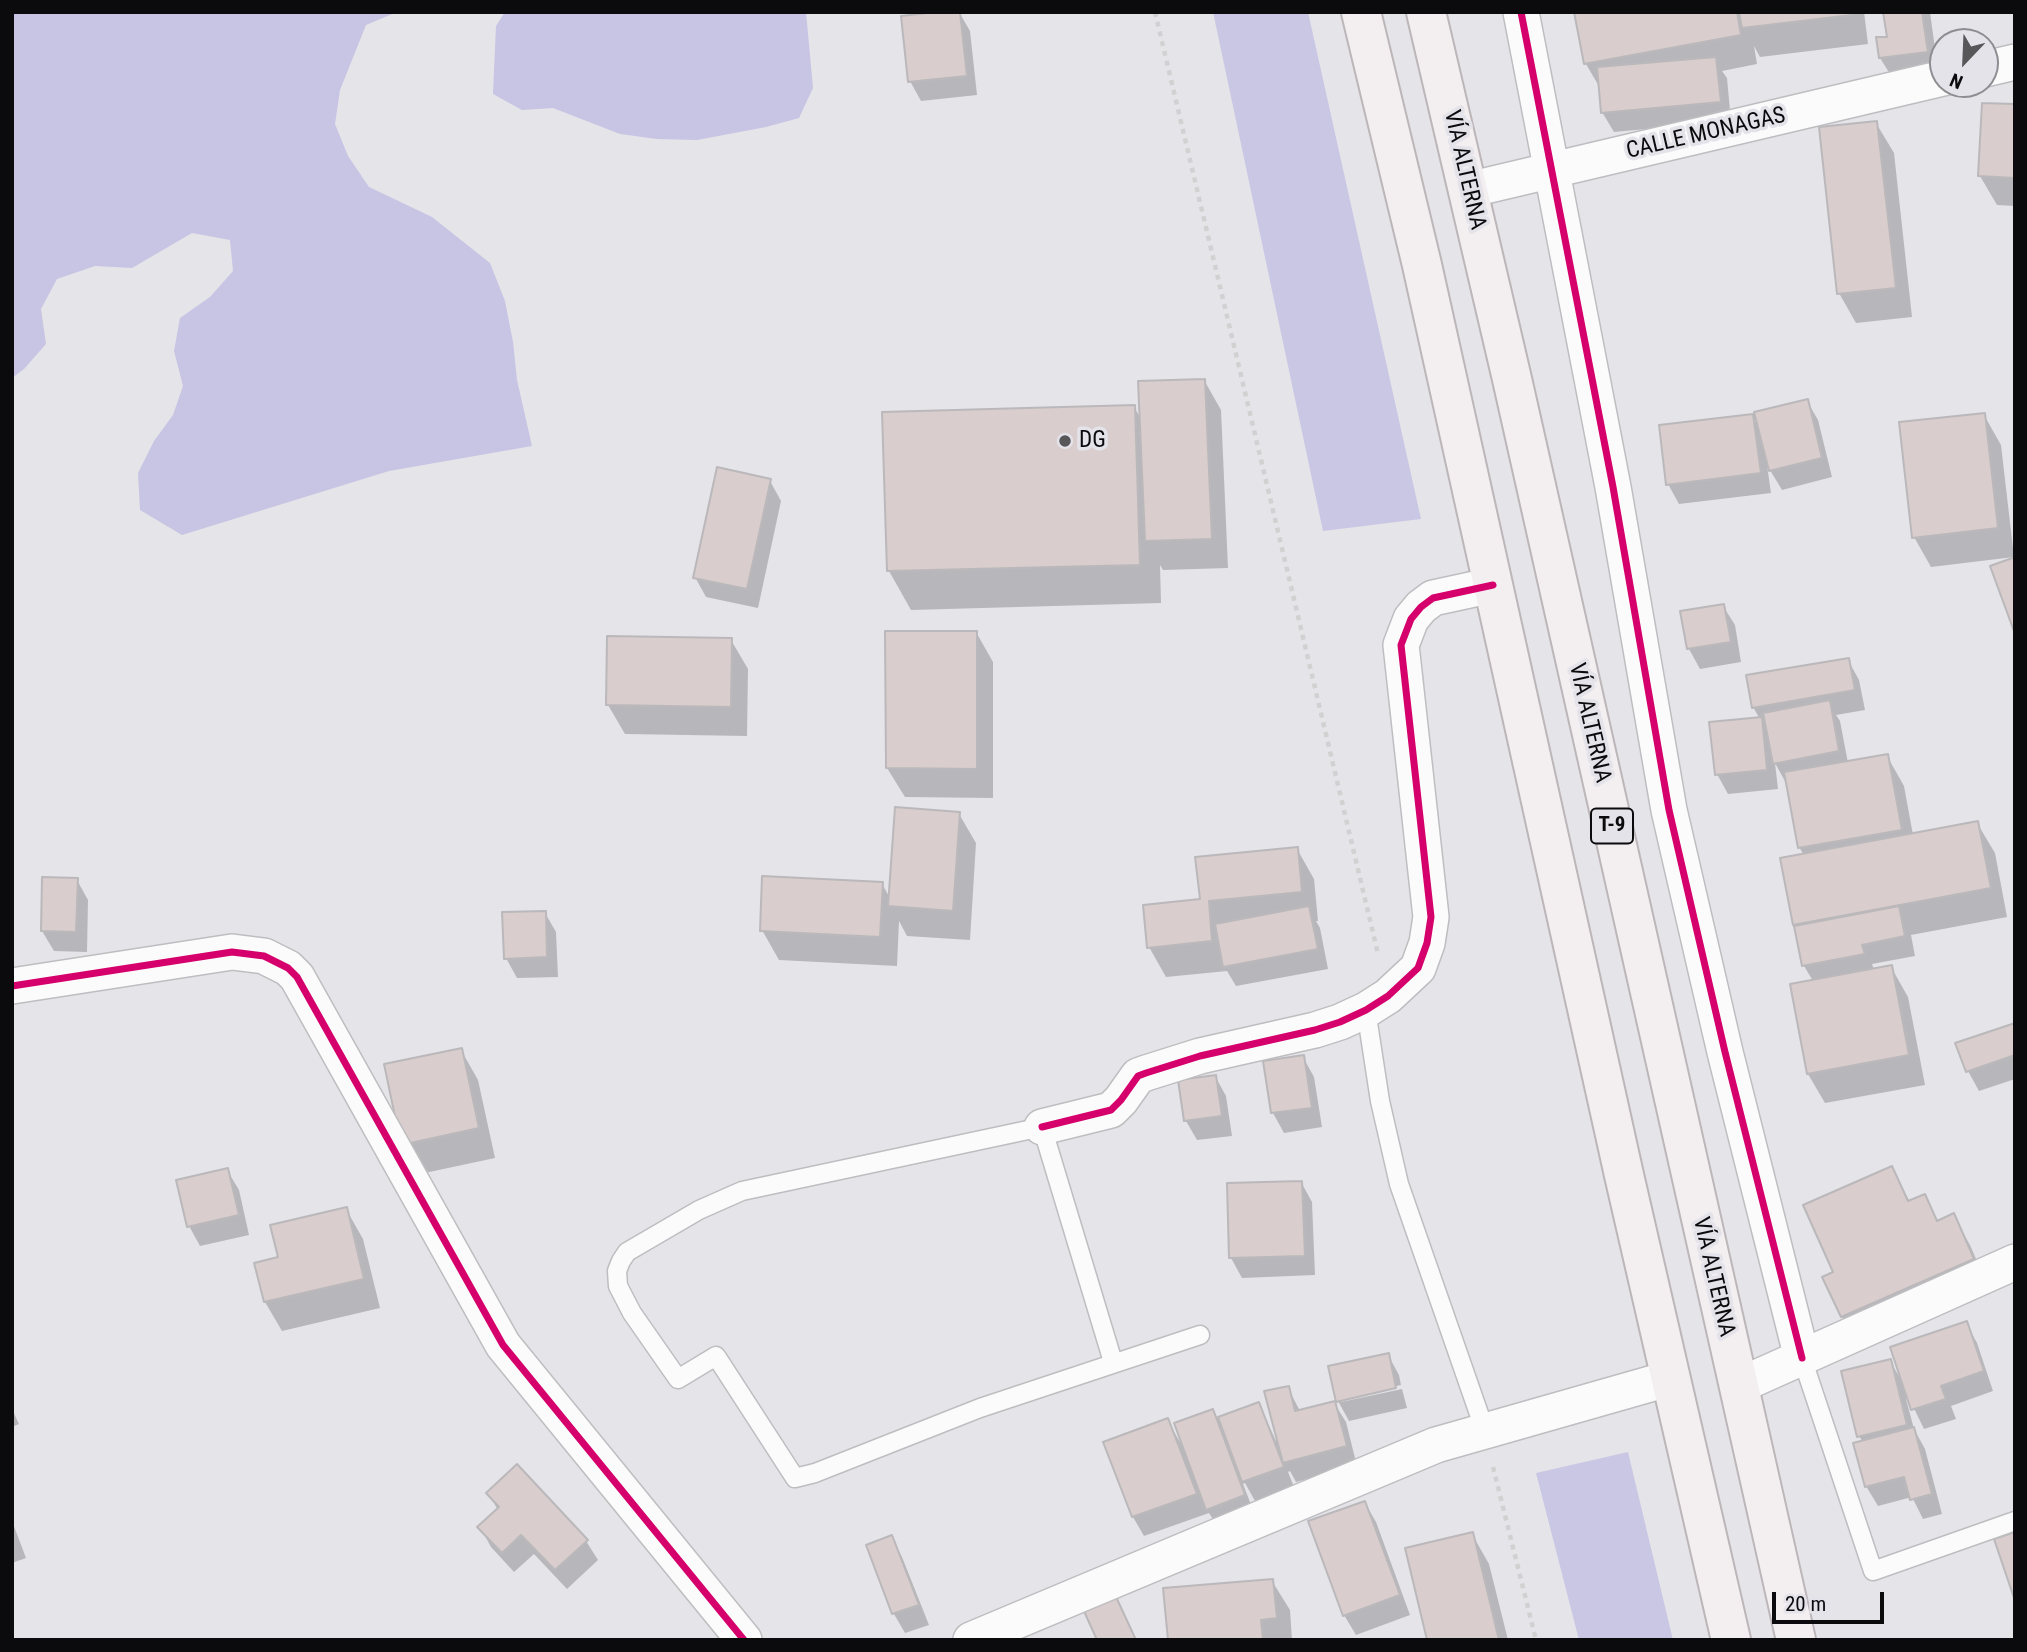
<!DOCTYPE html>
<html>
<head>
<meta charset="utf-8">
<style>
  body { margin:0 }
  #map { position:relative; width:2027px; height:1652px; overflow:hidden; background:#e5e4e9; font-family:"Roboto Condensed",sans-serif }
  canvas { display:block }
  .frame { position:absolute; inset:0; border:14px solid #0b0b0d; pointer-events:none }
  .north { position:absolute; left:1929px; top:28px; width:70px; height:70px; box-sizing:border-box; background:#e4e3ea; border:2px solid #8d8d92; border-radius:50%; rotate:203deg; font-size:19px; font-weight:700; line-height:28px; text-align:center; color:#0b0b0d }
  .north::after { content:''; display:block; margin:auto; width:24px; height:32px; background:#57575a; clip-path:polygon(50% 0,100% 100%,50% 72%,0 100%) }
  .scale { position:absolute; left:1772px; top:1592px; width:112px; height:32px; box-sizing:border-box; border:4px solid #0b0b0d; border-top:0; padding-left:9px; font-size:21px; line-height:24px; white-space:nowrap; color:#0b0b0d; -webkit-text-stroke:5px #e4e3ea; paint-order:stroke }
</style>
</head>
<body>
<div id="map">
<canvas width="2027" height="1652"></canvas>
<div class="frame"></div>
<div class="north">N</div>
<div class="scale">20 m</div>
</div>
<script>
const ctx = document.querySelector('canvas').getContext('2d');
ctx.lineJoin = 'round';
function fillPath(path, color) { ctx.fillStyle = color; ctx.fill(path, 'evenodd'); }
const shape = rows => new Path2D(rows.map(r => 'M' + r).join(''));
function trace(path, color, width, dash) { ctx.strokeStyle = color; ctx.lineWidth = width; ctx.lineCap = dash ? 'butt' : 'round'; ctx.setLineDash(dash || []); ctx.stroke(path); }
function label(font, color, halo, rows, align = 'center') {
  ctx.font = font + ' "Roboto Condensed",sans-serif'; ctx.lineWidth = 7; ctx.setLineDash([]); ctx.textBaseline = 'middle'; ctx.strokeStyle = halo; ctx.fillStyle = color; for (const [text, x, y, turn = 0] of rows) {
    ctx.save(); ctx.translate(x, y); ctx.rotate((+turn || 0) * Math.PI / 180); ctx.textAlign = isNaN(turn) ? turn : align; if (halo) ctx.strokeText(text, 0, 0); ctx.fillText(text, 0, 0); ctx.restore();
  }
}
fillPath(shape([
  [1213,12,1308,12,1421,519,1323,531],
  [1628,1452,1673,1640,1579,1640,1536,1473]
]), '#cac7e4');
fillPath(shape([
  [12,12,397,12,366,25,340,90,335,124,348,156,369,187,432,217,490,263,505,301,513,342,517,380,532,446,389,471,182,535,140,510,138,473,154,441,173,415,183,386,174,351,180,318,210,297,233,271,230,240,192,233,132,268,95,266,57,279,41,309,46,344,24,369,12,378],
  [505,12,806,12,813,88,799,118,766,127,697,140,657,139,620,134,553,108,522,110,493,94,496,26]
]), '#c7c4e4');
fillPath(shape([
  [959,12,970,31,977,95,921,101,910,81],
  [1576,12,1864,12,1868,44,1760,57,1754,46,1757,64,1722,71,1727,78,1731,121,1614,132,1602,112,1600,88,1586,64],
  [1885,12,1930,12,1938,71,1892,77,1880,58,1889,38],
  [2015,106,2015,206,1997,205,1980,176],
  [1876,123,1894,153,1912,317,1856,323,1839,293],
  [1204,380,1221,410,1228,568,1163,570,1160,565,1161,603,911,610,889,571,1134,407,1141,419],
  [1807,401,1818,420,1832,477,1782,490,1767,465,1771,493,1679,504,1668,484,1752,416,1759,427],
  [1984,415,2001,445,2014,557,1931,567,1914,537],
  [770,481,781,501,758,608,706,597,695,577],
  [1723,606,1735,625,1741,662,1700,669,1689,649,1682,613],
  [976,632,993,662,993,798,905,797,887,768],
  [731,640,748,669,747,736,625,734,608,705],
  [1848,660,1859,680,1865,710,1836,715,1840,721,1848,763,1887,756,1904,786,1913,835,1977,823,1995,853,2007,917,1911,935,1915,956,1872,964,1874,970,1891,967,1908,997,1925,1085,1825,1103,1808,1074,1813,981,1804,966,1795,924,1804,855,1799,847,1786,783,1775,763,1778,789,1728,794,1717,774,1760,719,1753,707],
  [959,814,976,843,970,940,907,936,899,921,897,966,779,960,762,930,882,884,890,898],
  [1297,849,1314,879,1318,921,1316,921,1320,928,1328,969,1236,986,1227,971,1166,977,1149,947,1201,900],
  [77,880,88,900,87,952,54,951,42,931],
  [545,913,556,932,558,977,517,978,506,958],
  [2015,1024,2015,1079,1979,1091,1968,1071,1958,1045],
  [461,1050,478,1080,495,1158,420,1174,403,1144],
  [1303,1057,1314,1077,1322,1127,1284,1133,1273,1113,1265,1062],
  [1215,1076,1226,1096,1232,1136,1197,1140,1186,1121],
  [1891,1168,1910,1202,1924,1196,1939,1222,1953,1216,1970,1245,1989,1289,1859,1346,1842,1317,1825,1277,1836,1273],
  [227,1170,239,1190,249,1235,200,1246,189,1226],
  [1301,1182,1312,1202,1315,1275,1242,1278,1231,1258],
  [346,1209,363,1239,380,1308,282,1331,265,1302,280,1258],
  [1966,1323,1977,1343,1993,1391,1951,1406,1956,1419,1924,1429,1909,1398,1906,1399,1914,1429,1925,1449,1942,1514,1923,1519,1912,1497,1878,1506,1866,1486,1863,1442,1859,1436,1890,1361,1900,1378,1902,1377],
  [1388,1355,1399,1375,1401,1385,1341,1399,1341,1402,1402,1389,1407,1408,1349,1421,1338,1401],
  [1288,1388,1300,1411,1334,1403,1346,1422,1357,1466,1296,1482,1290,1471,1288,1472,1294,1487,1255,1501,1245,1483,1243,1484,1255,1515,1219,1529,1209,1513,1144,1536,1133,1517,1105,1443,1167,1420,1183,1447,1212,1412,1223,1430,1259,1404,1276,1441,1279,1440],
  [12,1409,19,1424,12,1427],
  [488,1493,586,1541,598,1560,567,1589,534,1554,514,1572,491,1547,480,1527,498,1510],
  [1365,1503,1376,1522,1410,1615,1356,1635,1344,1615],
  [12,1521,26,1558,12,1563],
  [1472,1534,1489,1564,1508,1640,1429,1640],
  [891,1537,902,1557,929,1625,905,1633,894,1614,869,1546],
  [1272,1581,1290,1610,1292,1640,1169,1640]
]), '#0003');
const building = shape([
  [936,12,960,12,967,76,908,82,901,16,936,12],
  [1574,12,1737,12,1741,35,1584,64,1574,12],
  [1739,12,1851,12,1852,15,1742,28,1739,12],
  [1883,12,1922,12,1928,52,1879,58,1876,37,1887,37,1883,12],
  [1716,57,1721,102,1601,113,1597,67,1716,57],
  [1982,103,2015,104,2015,178,1978,176,1982,103],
  [1877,121,1896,288,1837,294,1819,127,1877,121],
  [1205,379,1212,539,1145,541,1138,381,1205,379],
  [1808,399,1822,458,1769,471,1754,412,1808,399],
  [1135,405,1140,565,887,571,882,412,1135,405],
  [1985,413,1998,528,1912,538,1899,422,1985,413],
  [1753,414,1761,473,1666,485,1659,425,1753,414],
  [717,467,771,479,747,589,693,578,717,467],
  [2015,557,2015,634,1990,566,2015,557],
  [1724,604,1731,642,1687,649,1680,611,1724,604],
  [885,631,977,631,977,769,886,768,885,631],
  [607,636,732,638,731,707,606,705,607,636],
  [1849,658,1855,690,1752,708,1746,675,1849,658],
  [1830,700,1839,751,1773,764,1763,713,1830,700],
  [1762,717,1767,770,1715,775,1709,722,1762,717],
  [1888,754,1902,830,1798,848,1784,772,1888,754],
  [895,807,960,812,953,911,888,906,895,807],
  [1978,821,1991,888,1793,925,1780,858,1978,821],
  [1298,847,1302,892,1209,901,1212,941,1147,948,1143,905,1200,899,1195,857,1298,847],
  [762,876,883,882,880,937,760,931,762,876],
  [42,877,78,878,76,932,41,931,42,877],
  [1309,906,1318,949,1223,967,1215,924,1309,906],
  [1899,906,1905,936,1862,945,1865,954,1802,966,1794,926,1899,906],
  [546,911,547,957,504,959,502,912,546,911],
  [1892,965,1909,1055,1807,1074,1790,984,1892,965],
  [2015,1023,2015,1055,1966,1072,1955,1043,2015,1023],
  [462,1048,479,1128,401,1145,384,1064,462,1048],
  [1304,1055,1312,1108,1271,1113,1263,1061,1304,1055],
  [1216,1075,1222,1116,1184,1121,1178,1080,1216,1075],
  [1892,1166,1908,1201,1925,1194,1937,1221,1954,1213,1974,1259,1841,1317,1822,1277,1833,1272,1803,1205,1892,1166],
  [228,1168,239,1215,187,1227,176,1180,228,1168],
  [1302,1181,1305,1256,1229,1258,1227,1183,1302,1181],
  [347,1207,364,1279,264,1302,254,1263,278,1257,270,1225,347,1207],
  [1967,1321,1984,1371,1941,1386,1946,1399,1911,1410,1890,1347,1967,1321],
  [1389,1353,1396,1388,1336,1402,1328,1366,1389,1353],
  [1891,1359,1907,1425,1857,1437,1841,1371,1891,1359],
  [1289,1386,1295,1411,1335,1401,1347,1446,1283,1463,1264,1391,1289,1386],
  [1259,1402,1284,1467,1242,1482,1218,1417,1259,1402],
  [1213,1409,1245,1495,1206,1510,1174,1423,1213,1409],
  [1168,1418,1197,1494,1132,1517,1103,1442,1168,1418],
  [1914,1427,1932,1494,1910,1500,1904,1477,1865,1487,1853,1443,1914,1427],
  [517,1464,588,1540,555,1570,521,1535,502,1553,477,1527,499,1507,486,1493,517,1464],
  [1365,1501,1400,1595,1343,1616,1308,1521,1365,1501],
  [1473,1532,1499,1640,1427,1640,1405,1548,1473,1532],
  [2015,1532,2015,1601,1994,1539,2015,1532],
  [892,1535,919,1605,892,1614,866,1545,892,1535],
  [1273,1579,1277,1618,1261,1620,1263,1640,1168,1640,1163,1588,1273,1579],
  [1111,1586,1136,1640,1097,1640,1079,1600,1111,1586]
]);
fillPath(building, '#d9cdcd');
trace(building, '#bab8ba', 2);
const lane = shape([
  [1366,1010,1380,1101,1399,1184,1485,1431],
  [1802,1358,1873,1571,2015,1521],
  [1113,1362,1042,1127,742,1191,699,1210,627,1252,621,1261,617,1271,618,1286,632,1313,678,1379,716,1356,795,1478,815,1473,980,1408,1200,1335]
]);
const street = shape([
  [1521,12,1613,487,1669,810,1725,1052,1802,1358],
  [1985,69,2015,62],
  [1468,190,1943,78],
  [12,986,232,952,264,956,288,968,297,977,503,1345,744,1640],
  [1042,1127,1111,1110,1121,1100,1138,1076,1146,1073,1200,1056,1315,1030,1340,1022,1366,1010,1388,996,1418,968,1427,943,1431,917,1401,645,1411,619,1421,607,1433,598,1493,585],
  [1738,1386,2015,1262],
  [971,1640,1436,1445,1671,1378]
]);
const highway = shape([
  [1361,12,1422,265,1624,1175,1731,1640],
  [1426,12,1512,379,1796,1640]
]);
trace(lane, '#bebec1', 21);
trace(street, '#bebec1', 38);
trace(highway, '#bcb6b9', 42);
trace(shape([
  [1155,12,1378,954],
  [1493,1467,1536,1640]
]), '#d1d1d2', 4.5, [5, 5]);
trace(lane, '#fbfbfc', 18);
trace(street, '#fbfbfc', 35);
trace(highway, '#f3eef0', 38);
trace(shape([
  [1521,12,1613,487,1669,810,1725,1052,1802,1358],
  [12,986,232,952,264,956,288,968,297,977,503,1345,744,1640],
  [1042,1127,1111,1110,1121,1100,1138,1076,1146,1073,1200,1056,1315,1030,1340,1022,1366,1010,1388,996,1418,968,1427,943,1431,917,1401,645,1411,619,1421,607,1433,598,1493,585]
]), '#d6006c', 7);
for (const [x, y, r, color] of [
  [1065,441,7,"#57575a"]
]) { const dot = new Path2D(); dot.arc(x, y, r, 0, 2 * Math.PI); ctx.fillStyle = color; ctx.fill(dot); trace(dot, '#e4e3ea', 2.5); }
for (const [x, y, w] of [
  [1612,826,42]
]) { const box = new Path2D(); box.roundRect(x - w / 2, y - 17.5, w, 35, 5); ctx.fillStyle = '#e4e3ea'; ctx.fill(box); trace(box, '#0b0b0d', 2); }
label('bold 21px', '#0b0b0d', null, [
  ["T-9",1612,826]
]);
label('23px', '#0b0b0d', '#e4e3ea', [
  ["CALLE MONAGAS",1706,134,-13],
  ["VÍA ALTERNA",1464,170,77],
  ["VÍA ALTERNA",1589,723,77],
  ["VÍA ALTERNA",1713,1277,77]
]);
label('23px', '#0b0b0d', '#e4e3ea', [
  ["DG",1079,441]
], 'left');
</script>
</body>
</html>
